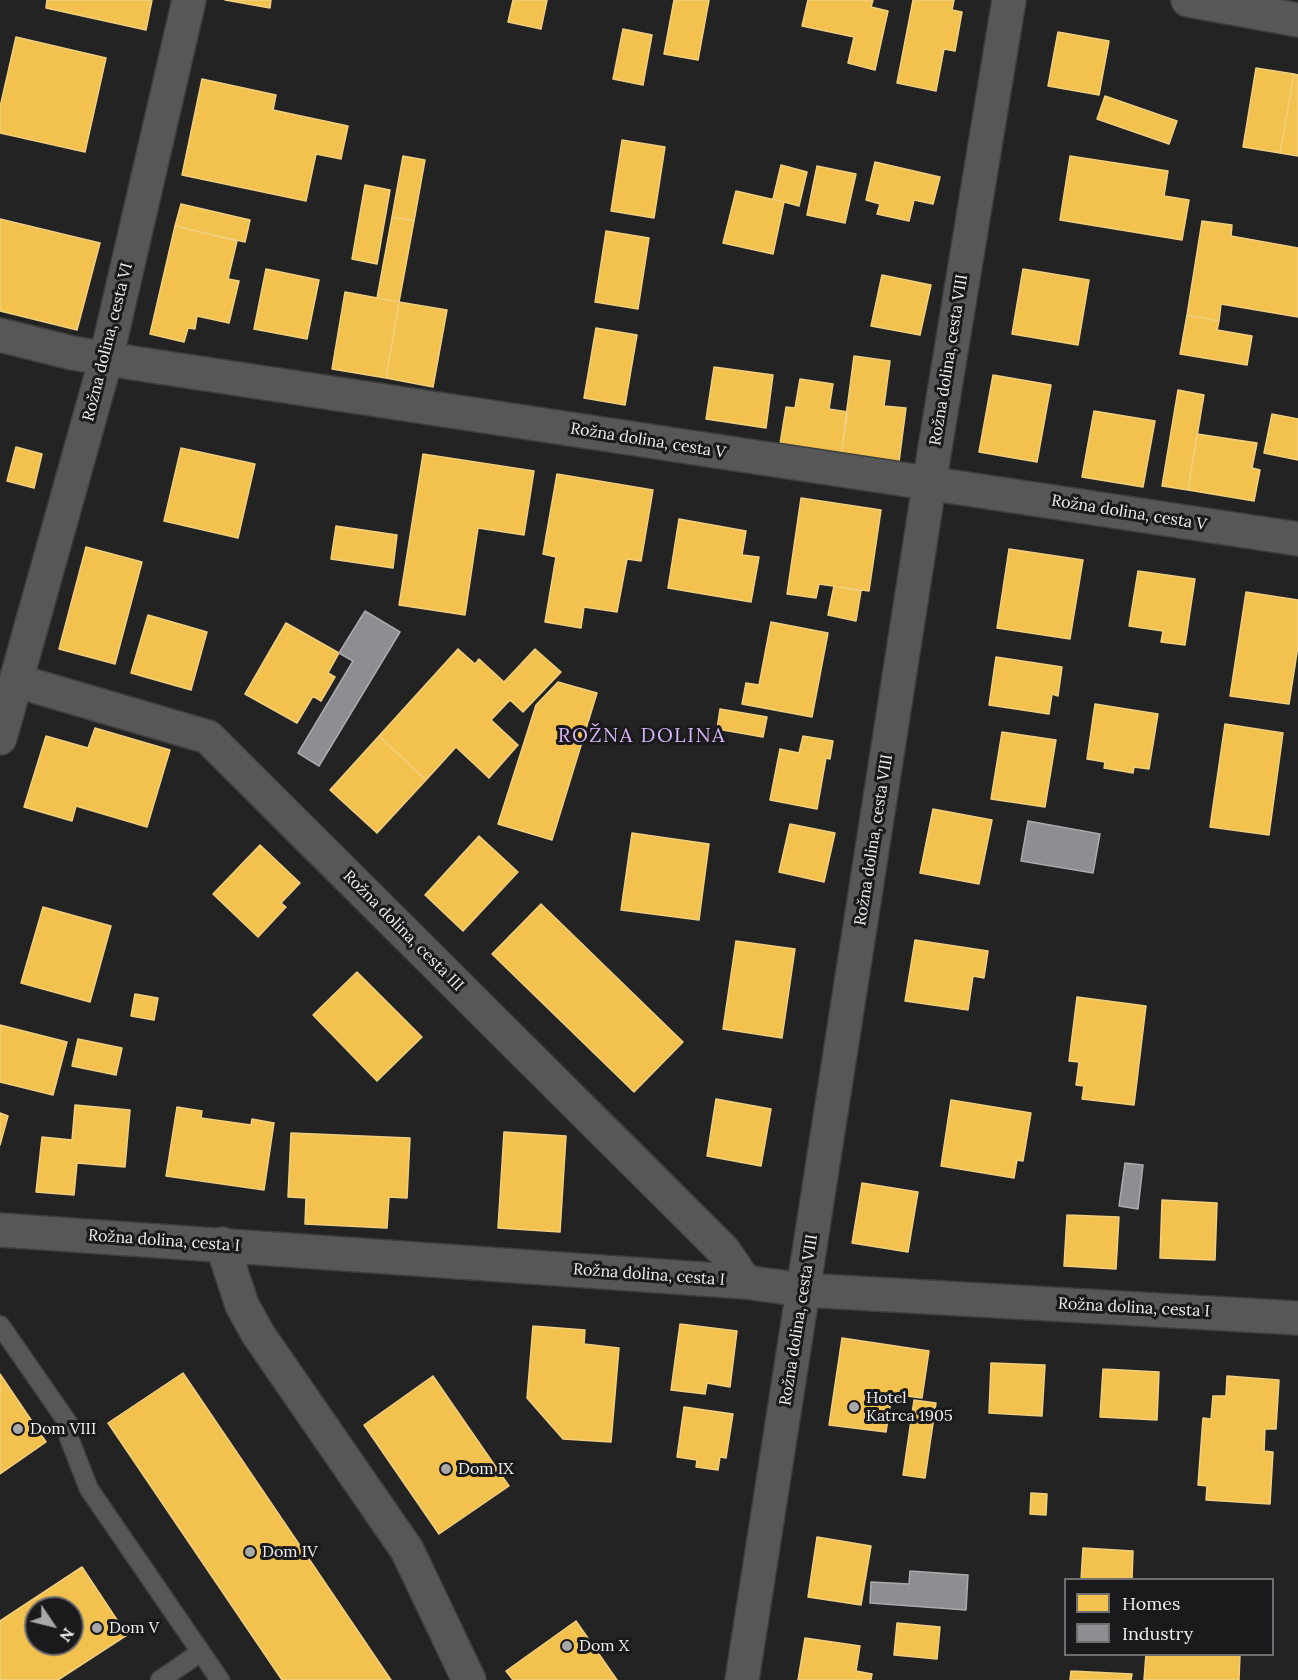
<!DOCTYPE html>
<html>
<head>
<meta charset="utf-8">
<style>
  body { margin:0 }
  #map { position:relative; width:1298px; height:1680px; overflow:hidden; background:#232323; font-family:Lora,serif }
  canvas { display:block }
  .legend { position:absolute; left:1064px; top:1578px; width:210px; height:78px; box-sizing:border-box; background:#1a191b; border:2px solid #706f70; margin:0; padding:8px 10px; list-style:none; font-size:18px; color:#f0eff0 }
  .legend li { display:flex; align-items:center; gap:12px; height:30px }
  .legend b { width:30px; border:2px solid #706f70 }
  .north { position:absolute; left:24px; top:1596px; width:60px; height:60px; box-sizing:border-box; background:#1a191b; border:2px solid #706f70; border-radius:50%; rotate:125deg; font-size:16px; font-weight:700; line-height:24px; text-align:center; color:#f0eff0 }
  .north::after { content:''; display:block; margin:auto; width:21px; height:27px; background:#a8a8a8; clip-path:polygon(50% 0,100% 100%,50% 72%,0 100%) }
</style>
</head>
<body>
<div id="map">
<canvas width="1298" height="1680"></canvas>
<ul class="legend">
<li><b style="height:16px;background:#f2c14e"></b>Homes</li>
<li><b style="height:16px;background:#8d8d92"></b>Industry</li>
</ul>
<div class="north">N</div>
</div>
<script>
const ctx = document.querySelector('canvas').getContext('2d');
ctx.lineJoin = 'round';
function fillPath(path, color) { ctx.fillStyle = color; ctx.fill(path, 'evenodd'); }
const shape = rows => new Path2D(rows.map(r => 'M' + r).join(''));
function trace(path, color, width, dash) { ctx.strokeStyle = color; ctx.lineWidth = width; ctx.lineCap = dash ? 'butt' : 'round'; ctx.setLineDash(dash || []); ctx.stroke(path); }
function label(font, color, halo, rows, align = 'center') {
  ctx.font = font + ' Lora,serif'; ctx.lineWidth = 6; ctx.setLineDash([]); ctx.textBaseline = 'middle'; ctx.strokeStyle = halo; ctx.fillStyle = color; for (const [text, x, y, turn = 0] of rows) {
    ctx.save(); ctx.translate(x, y); ctx.rotate((+turn || 0) * Math.PI / 180); ctx.textAlign = isNaN(turn) ? turn : align; if (halo) ctx.strokeText(text, 0, 0); ctx.fillText(text, 0, 0); ctx.restore();
  }
}
const homes = shape([
  [47,0,152,0,146,30,46,8,47,0],
  [225,0,271,0,270,8,225,0],
  [513,0,547,0,541,29,508,22,513,0],
  [674,0,709,0,698,60,664,54,674,0],
  [808,0,873,0,871,7,888,11,875,70,848,63,854,37,802,26,808,0],
  [913,0,954,0,952,10,962,12,955,51,944,49,936,91,897,83,913,0],
  [623,29,652,35,643,85,613,79,623,29],
  [1058,32,1109,41,1099,95,1048,86,1058,32],
  [16,37,106,58,85,152,0,133,0,107,16,37],
  [1256,68,1294,74,1280,153,1243,147,1256,68],
  [1294,74,1298,75,1298,156,1280,153,1294,74],
  [202,79,276,95,273,110,348,126,341,159,316,154,306,201,182,175,202,79],
  [1105,96,1177,121,1169,144,1097,119,1105,96],
  [622,140,665,147,654,218,611,211,622,140],
  [403,156,425,160,414,221,392,217,403,156],
  [1070,156,1168,171,1164,196,1189,200,1182,240,1060,220,1070,156],
  [875,162,940,177,933,204,914,200,909,221,877,214,880,204,866,200,875,162],
  [781,165,807,172,799,206,773,199,781,165],
  [817,166,856,174,845,223,807,215,817,166],
  [365,185,390,190,377,264,352,259,365,185],
  [736,191,784,202,773,254,723,243,736,191],
  [181,204,250,220,245,242,175,226,181,204],
  [392,217,414,221,399,302,377,298,392,217],
  [0,219,100,243,77,330,0,311,0,219],
  [1202,221,1232,225,1231,236,1298,248,1298,317,1221,304,1219,321,1187,315,1202,221],
  [175,226,237,241,228,279,239,281,229,323,197,316,195,329,188,328,184,342,150,334,175,226],
  [606,231,649,238,638,309,595,302,606,231],
  [266,269,319,280,307,339,254,329,266,269],
  [1023,269,1089,280,1078,345,1012,334,1023,269],
  [882,275,931,285,920,335,871,326,882,275],
  [345,292,399,302,386,378,332,369,345,292],
  [399,302,447,310,433,387,386,378,399,302],
  [1187,315,1219,321,1217,330,1252,336,1247,365,1180,354,1187,315],
  [596,328,637,335,625,405,584,398,596,328],
  [854,356,890,361,884,406,906,408,899,462,841,454,854,356],
  [714,367,773,375,766,428,706,419,714,367],
  [993,375,1051,385,1037,462,979,452,993,375],
  [800,379,833,384,829,409,848,412,841,454,780,444,786,407,795,408,800,379],
  [1178,390,1204,395,1188,490,1162,486,1178,390],
  [1094,411,1155,421,1143,487,1082,477,1094,411],
  [1272,414,1298,419,1298,460,1264,453,1272,414],
  [1197,434,1257,443,1252,468,1260,470,1254,501,1188,490,1197,434],
  [16,447,42,454,34,488,7,481,16,447],
  [181,448,255,464,238,538,164,521,181,448],
  [423,454,534,471,524,535,478,528,465,615,399,605,423,454],
  [557,474,653,490,641,561,627,559,617,612,584,607,581,628,545,622,556,557,543,554,557,474],
  [801,498,881,510,869,591,819,584,816,598,787,594,801,498],
  [679,519,746,531,742,555,759,557,751,602,668,588,679,519],
  [336,526,397,535,393,568,331,559,336,526],
  [86,547,142,562,115,664,59,649,86,547],
  [1009,549,1083,560,1070,639,997,628,1009,549],
  [1138,571,1195,579,1185,645,1161,642,1163,631,1129,626,1138,571],
  [834,586,861,591,856,621,828,615,834,586],
  [1246,592,1298,600,1298,646,1289,704,1230,696,1246,592],
  [148,615,207,632,191,690,131,673,148,615],
  [771,622,828,633,812,717,742,704,746,683,759,685,771,622],
  [286,623,339,653,328,673,335,677,321,701,313,696,297,723,245,694,286,623],
  [458,649,475,664,479,659,504,682,535,649,561,672,523,712,510,700,491,720,518,745,489,778,456,747,426,780,379,736,458,649],
  [996,657,1062,667,1058,696,1052,694,1049,714,989,705,996,657],
  [558,682,597,693,552,840,498,824,536,705,558,682],
  [1095,704,1158,714,1149,769,1134,767,1133,773,1104,768,1105,762,1087,759,1095,704],
  [720,709,767,717,763,737,717,729,720,709],
  [1225,724,1283,733,1269,835,1210,827,1225,724],
  [95,728,170,750,147,827,76,806,72,821,24,807,46,736,88,748,95,728],
  [1002,732,1056,740,1045,807,991,799,1002,732],
  [379,736,426,780,377,833,330,790,379,736],
  [803,736,833,741,830,759,826,758,817,809,770,800,780,749,799,753,803,736],
  [933,809,992,820,979,884,920,873,933,809],
  [790,824,835,833,824,882,779,872,790,824],
  [632,833,709,844,699,920,621,910,632,833],
  [479,836,518,872,463,931,425,895,479,836],
  [260,845,300,883,281,903,286,907,258,937,213,894,260,845],
  [541,904,683,1042,634,1092,492,954,541,904],
  [43,907,111,926,90,1002,21,983,43,907],
  [915,940,988,951,984,978,973,976,968,1010,905,1001,915,940],
  [736,941,795,949,782,1038,723,1029,736,941],
  [357,972,422,1037,377,1081,313,1015,357,972],
  [135,994,158,998,154,1020,131,1016,135,994],
  [1077,997,1146,1006,1134,1105,1082,1099,1084,1086,1076,1085,1079,1062,1069,1061,1077,997],
  [0,1025,67,1042,53,1095,0,1082,0,1025],
  [78,1039,122,1048,116,1075,72,1066,78,1039],
  [716,1099,771,1109,761,1166,707,1156,716,1099],
  [951,1100,1031,1113,1023,1161,1017,1160,1014,1178,941,1166,951,1100],
  [75,1105,130,1110,125,1167,77,1163,74,1195,36,1192,42,1137,72,1140,75,1105],
  [177,1107,202,1111,201,1118,251,1125,252,1119,274,1123,264,1190,166,1176,177,1107],
  [0,1113,8,1116,0,1145,0,1113],
  [504,1132,566,1136,560,1232,498,1228,504,1132],
  [291,1133,410,1138,407,1198,389,1197,387,1228,305,1224,306,1198,288,1197,291,1133],
  [862,1183,918,1192,908,1252,852,1243,862,1183],
  [1162,1200,1217,1203,1215,1260,1160,1258,1162,1200],
  [1067,1215,1119,1217,1116,1269,1064,1266,1067,1215],
  [680,1324,737,1331,730,1387,707,1383,705,1394,671,1390,680,1324],
  [533,1326,585,1330,584,1344,619,1348,611,1442,563,1439,527,1398,533,1326],
  [842,1338,929,1351,922,1398,892,1394,886,1432,829,1425,842,1338],
  [991,1363,1045,1365,1042,1416,989,1413,991,1363],
  [1103,1369,1159,1372,1157,1420,1100,1417,1103,1369],
  [183,1373,391,1680,282,1680,108,1423,183,1373],
  [0,1374,46,1442,0,1474,0,1374],
  [433,1376,509,1486,439,1534,364,1425,433,1376],
  [1227,1376,1279,1380,1276,1429,1265,1429,1264,1451,1273,1452,1270,1504,1206,1500,1207,1486,1198,1485,1203,1418,1211,1419,1213,1396,1226,1396,1227,1376],
  [914,1400,936,1403,925,1478,903,1475,914,1400],
  [684,1407,733,1414,726,1458,720,1457,718,1470,696,1467,697,1460,677,1457,684,1407],
  [1031,1493,1047,1494,1046,1515,1030,1514,1031,1493],
  [817,1537,871,1546,861,1605,808,1597,817,1537],
  [1083,1548,1133,1551,1132,1580,1081,1580,1083,1548],
  [82,1567,127,1635,58,1680,0,1680,0,1621,82,1567],
  [36,1608,72,1608,72,1644,36,1644,36,1608],
  [576,1621,617,1680,513,1680,506,1671,576,1621],
  [897,1623,940,1627,937,1659,894,1655,897,1623],
  [805,1638,860,1646,856,1671,872,1674,871,1680,798,1680,805,1638],
  [1146,1654,1240,1654,1239,1680,1144,1680,1146,1654],
  [1071,1671,1132,1674,1131,1680,1070,1680,1071,1671]
]);
fillPath(homes, '#f2c14e');
trace(homes, '#f1cf7f', 1.5);
const industry = shape([
  [365,611,400,632,319,766,298,753,353,661,339,653,365,611],
  [1028,821,1100,834,1093,873,1021,861,1028,821],
  [1125,1163,1143,1165,1138,1209,1119,1206,1125,1163],
  [910,1571,968,1575,966,1610,870,1603,871,1582,909,1584,910,1571]
]);
fillPath(industry, '#8d8d92');
trace(industry, '#abaaae', 1.5);
const lane = shape([
  [0,1325,68,1423,69,1438,89,1489,220,1680],
  [160,1680,201,1652]
]);
const street = shape([
  [1188,0,1298,20],
  [0,335,72,353,146,365,1298,539],
  [17,681,208,737,724,1251,745,1282],
  [0,1230,745,1282,803,1290,1298,1318],
  [222,1244,242,1305,258,1334,407,1550,469,1680],
  [742,1680,934,454,1009,0]
]);
const secondary = shape([
  [0,738,106,359,189,0]
]);
trace(lane, '#3e3e3e', 21);
trace(street, '#3e3e3e', 36);
trace(secondary, '#3e3e3e', 36);
trace(lane, '#585758', 18);
trace(street, '#585758', 33);
trace(secondary, '#585758', 33);
for (const [x, y, r, color] of [
  [854,1407,6,"#a8a8a8"],
  [18,1429,6,"#a8a8a8"],
  [446,1469,6,"#a8a8a8"],
  [250,1552,6,"#a8a8a8"],
  [97,1628,6,"#a8a8a8"],
  [567,1646,6,"#a8a8a8"]
]) { const dot = new Path2D(); dot.arc(x, y, r, 0, 2 * Math.PI); ctx.fillStyle = color; ctx.fill(dot); trace(dot, '#1a191b', 2); }
label('16px', '#f0eff0', '#1a191b', [
  ["Rožna dolina, cesta VI",108,342,-76],
  ["Rožna dolina, cesta VIII",949,360,-81],
  ["Rožna dolina, cesta V",648,441,9],
  ["Rožna dolina, cesta V",1129,513,9],
  ["Rožna dolina, cesta VIII",874,840,-81],
  ["Rožna dolina, cesta III",403,931,45],
  ["Rožna dolina, cesta I",164,1241,4],
  ["Rožna dolina, cesta I",649,1275,4],
  ["Rožna dolina, cesta I",1134,1308,3],
  ["Rožna dolina, cesta VIII",799,1320,-81]
]);
label('16px', '#f0eff0', '#1a191b', [
  ["Hotel",866,1398],
  ["Katrca 1905",866,1416],
  ["Dom VIII",30,1429],
  ["Dom IX",458,1469],
  ["Dom IV",262,1552],
  ["Dom V",109,1628],
  ["Dom X",579,1646]
], 'left');
ctx.letterSpacing = '1.5px';
label('20px', '#d7b4f7', '#1a191b', [
  ["ROŽNA DOLINA",642,736]
]);
ctx.letterSpacing = '0px';
</script>
</body>
</html>
